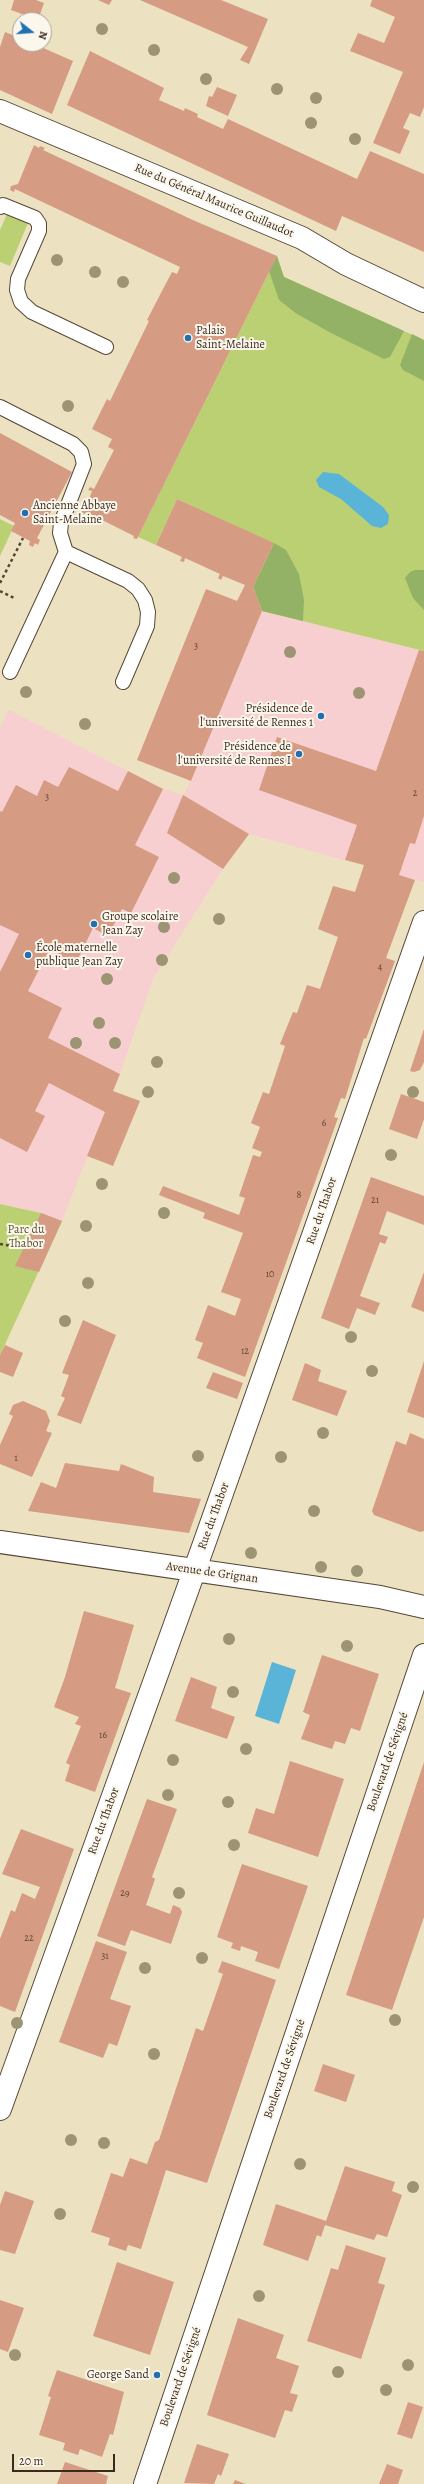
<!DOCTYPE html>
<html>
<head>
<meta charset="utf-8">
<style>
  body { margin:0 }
  #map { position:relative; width:424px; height:2484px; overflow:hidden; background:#ece2c1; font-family:Alegreya,serif }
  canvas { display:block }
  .north { position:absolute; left:12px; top:12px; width:40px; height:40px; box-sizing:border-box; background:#fbf7ec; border:1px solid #aea59a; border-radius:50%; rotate:107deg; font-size:11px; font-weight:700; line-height:16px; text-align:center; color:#3b2a1e }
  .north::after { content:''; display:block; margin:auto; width:14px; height:18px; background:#1f6fb2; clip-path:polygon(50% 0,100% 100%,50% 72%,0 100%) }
  .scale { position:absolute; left:12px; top:2454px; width:103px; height:18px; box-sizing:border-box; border:2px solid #3b2a1e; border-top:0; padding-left:5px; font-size:12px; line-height:14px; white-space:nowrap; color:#3b2a1e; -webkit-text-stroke:3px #fbf7ec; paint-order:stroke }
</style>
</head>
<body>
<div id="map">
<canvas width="424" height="2484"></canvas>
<div class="north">N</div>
<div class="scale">20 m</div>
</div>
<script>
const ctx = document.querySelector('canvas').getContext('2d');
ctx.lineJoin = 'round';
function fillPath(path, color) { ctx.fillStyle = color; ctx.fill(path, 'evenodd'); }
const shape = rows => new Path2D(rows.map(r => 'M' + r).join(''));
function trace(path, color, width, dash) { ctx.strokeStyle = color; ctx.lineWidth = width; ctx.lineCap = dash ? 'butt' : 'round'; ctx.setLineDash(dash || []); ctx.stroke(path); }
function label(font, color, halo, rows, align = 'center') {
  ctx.font = font + ' Alegreya,serif'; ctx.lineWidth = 4; ctx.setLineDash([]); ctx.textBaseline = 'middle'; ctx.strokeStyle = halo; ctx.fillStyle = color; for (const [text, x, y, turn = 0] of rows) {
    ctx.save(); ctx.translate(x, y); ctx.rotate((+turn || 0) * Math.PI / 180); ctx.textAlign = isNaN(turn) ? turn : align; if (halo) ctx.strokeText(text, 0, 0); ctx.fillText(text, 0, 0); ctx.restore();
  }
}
fillPath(shape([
  [262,611,424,651,424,882,249,834,223,869,153,979,120,1074,62,1221,41,1213,0,1204,0,727,9,710,163,789,183,795,191,781]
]), '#f7cfd1');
fillPath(shape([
  [7,214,28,223,10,266,0,262,0,230],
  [277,256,284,277,424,340,424,651,262,611,273,543,177,499,156,545,138,537],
  [0,519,14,526,0,556],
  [0,1204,41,1213,62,1221,0,1355]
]), '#bbd073');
fillPath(shape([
  [277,256,284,277,404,331,390,357,384,359,331,333,297,314,279,300,269,271],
  [412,334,424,340,424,381,403,370,400,365],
  [274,543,286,550,299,574,304,600,303,621,262,611,253,587],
  [415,570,424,570,424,610,413,598,405,578,410,572]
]), '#94b265');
fillPath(shape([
  [323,472,339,474,383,507,389,515,388,524,381,528,372,526,341,499,319,487,316,480],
  [272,1662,296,1670,279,1724,255,1716]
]), '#59b4d7');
fillPath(shape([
  [14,0,36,0,44,3,38,20,11,10],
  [98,0,112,0,109,5],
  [140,0,221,0,268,19,249,64,240,60,248,47],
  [372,0,424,0,424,107,420,117,410,113,403,128,410,131,400,154,373,143,403,72,350,51,358,33,384,43,395,17,370,6],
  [5,32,20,38,20,44,34,44,73,61,52,114,0,90,0,47],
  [90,51,164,88,159,100,184,111,185,108,198,114,197,117,223,129,228,119,357,179,370,151,424,174,424,252,342,216,336,231,67,105],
  [217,87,237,95,228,116,206,106,209,96,212,97],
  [34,145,39,148,40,146,45,148,43,150,195,221,277,256,137,539,133,538,134,536,86,512,85,514,81,512,86,504,82,502,83,500,88,502,92,491,88,490,90,487,94,489,114,450,108,447,112,439,92,429,107,399,110,401,149,321,147,320,162,291,172,272,177,274,180,267,15,189,14,192,10,190,11,186,18,184],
  [0,433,72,472,37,538,40,540,38,545,35,543,33,547,29,545,30,541,11,531,15,523,0,515],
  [177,499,274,543,253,587,262,611,191,781,137,760,206,589,237,601,245,585,223,576,221,580,218,578,220,574,185,558,184,562,180,561,182,557,156,545],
  [419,650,424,651,424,816,415,844,410,843,399,875,415,880,386,958,395,961,366,1039,364,1038,345,1099,341,1098,334,1117,338,1118,245,1377,197,1358,203,1343,195,1340,208,1305,235,1316,241,1299,221,1292,243,1233,203,1218,205,1213,159,1195,163,1186,239,1215,245,1198,239,1196,253,1155,260,1157,262,1152,252,1148,260,1127,251,1123,263,1092,269,1094,285,1046,280,1044,293,1012,297,1013,307,985,320,989,338,937,318,929,333,886,355,892,364,865,345,860,357,825,259,790,277,737,376,771],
  [69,767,118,791,128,771,163,789,135,845,159,857,131,913,122,909,108,936,93,928,76,963,49,950,28,991,62,1008,48,1038,120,1074,113,1091,140,1101,113,1166,87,1156,105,1112,49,1083,35,1111,45,1116,27,1152,0,1138,0,972,19,934,0,925,0,811,2,812,16,785,37,796,44,780,58,787],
  [183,795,249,834,223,869,167,833],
  [424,1029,424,1062,420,1070,414,1072,410,1071],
  [401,1094,424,1102,424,1119,417,1139,389,1129],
  [371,1177,424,1196,424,1225,387,1211,379,1234,388,1237,385,1244,380,1242,360,1296,380,1303,375,1315,357,1308,349,1329,321,1318],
  [41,1213,62,1221,39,1272,15,1266],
  [424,1272,424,1312,411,1307],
  [83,1320,116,1335,81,1424,57,1415,65,1398,61,1396,69,1375,62,1373],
  [5,1345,23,1353,13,1377,0,1372,0,1355],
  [424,1361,424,1418,407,1412],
  [305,1363,321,1370,318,1381,347,1391,337,1416,292,1400],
  [213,1372,243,1383,237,1399,206,1388],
  [23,1401,46,1411,50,1421,46,1431,52,1433,32,1477,0,1464,0,1445,13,1416,9,1414,13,1405],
  [410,1433,424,1439,424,1531,420,1532,374,1515,372,1511,396,1441,406,1445],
  [65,1463,119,1471,121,1464,154,1477,153,1492,201,1499,189,1533,28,1511,41,1482,56,1488],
  [84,1611,134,1625,115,1688,131,1693,95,1792,65,1781,70,1765,66,1763,81,1726,75,1724,79,1717,54,1707,65,1677],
  [322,1655,379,1674,360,1731,351,1728,345,1744,335,1741,332,1749,301,1739,310,1715,303,1712],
  [191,1677,217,1687,211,1708,235,1717,227,1739,175,1721],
  [290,1761,344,1779,318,1857,248,1833,256,1808,274,1814],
  [424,1762,424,1917,392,2010,346,1995],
  [147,1799,177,1809,152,1877,155,1879,146,1905,170,1914,173,1905,180,1908,182,1912,171,1944,131,1930,125,1946,97,1936],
  [21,1829,74,1849,15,2012,0,2006,0,1939,11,1910,15,1912,22,1893,35,1899,40,1887,2,1874],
  [242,1864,308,1886,279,1969,255,1961,258,1952,241,1946,240,1951,231,1948,233,1943,217,1937],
  [96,1941,127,1952,110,1999,131,2006,117,2046,109,2043,103,2058,59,2042],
  [222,1961,276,1980,207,2183,166,2170,141,2249,128,2245,126,2251,108,2245,110,2238,91,2232,111,2173,123,2177,130,2158,147,2164,155,2142,159,2140,196,2028,203,2031,223,1974,218,1972],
  [323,2064,355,2075,346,2102,314,2091],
  [345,2166,395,2182,392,2191,402,2195,387,2237,377,2234,374,2240,325,2225,321,2237,317,2235,308,2261,263,2245,276,2204,326,2221],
  [5,2191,34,2201,15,2254,0,2250,0,2205],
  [346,2245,386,2258,378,2283,385,2285,361,2359,307,2341,331,2268,338,2270],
  [117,2262,174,2282,150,2355,93,2336],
  [0,2300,24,2308,8,2352,0,2349],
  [238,2318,284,2335,276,2358,299,2366,290,2393,298,2395,292,2412,285,2410,275,2438,207,2415],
  [57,2370,124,2392,113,2435,110,2434,102,2457,80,2449,78,2455,63,2450,65,2443,39,2435,51,2397,48,2396],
  [408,2402,423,2407,412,2439,397,2434],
  [197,2444,229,2454,221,2476,218,2474,214,2484,184,2483],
  [65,2462,108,2476,106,2484,57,2484],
  [387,2464,403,2470,398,2484,379,2484],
  [235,2480,246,2484,233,2484]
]), '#d59b83');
const service = shape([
  [0,207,3,205,35,218,39,224,39,231,18,279,17,290,21,302,32,312,106,347],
  [0,407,73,444,81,452,84,464,61,523,60,533,66,552,10,672],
  [66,552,128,581,138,589,145,600,148,612,147,626,123,682]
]);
const minor = shape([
  [0,111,302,238,346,264,424,301],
  [0,1542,380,1597,424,1607],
  [0,2109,204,1544,424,922]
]);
const tertiary = shape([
  [145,2484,424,1655]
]);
trace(service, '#564636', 16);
trace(minor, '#564636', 24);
trace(tertiary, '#564636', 24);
trace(shape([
  [0,583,23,538],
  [0,591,16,599],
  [0,1244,23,1248]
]), '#564636', 2.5, [3, 3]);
trace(service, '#fff', 14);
trace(minor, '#fff', 22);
trace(tertiary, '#fff', 22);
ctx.fillStyle = '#9c9473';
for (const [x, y] of [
  [102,29],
  [154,50],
  [206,79],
  [277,89],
  [316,98],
  [311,123],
  [355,139],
  [57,260],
  [95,272],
  [123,282],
  [68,406],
  [290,652],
  [26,692],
  [359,693],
  [85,724],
  [174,878],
  [219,919],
  [164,927],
  [162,960],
  [107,979],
  [99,1023],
  [76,1043],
  [115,1043],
  [157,1062],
  [148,1092],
  [413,1092],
  [391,1155],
  [102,1184],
  [164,1213],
  [86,1226],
  [88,1283],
  [65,1321],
  [351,1337],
  [372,1371],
  [323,1433],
  [198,1456],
  [281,1457],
  [314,1511],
  [251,1553],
  [321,1567],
  [357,1571],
  [229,1639],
  [347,1646],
  [233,1692],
  [246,1749],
  [173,1760],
  [168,1795],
  [228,1802],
  [234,1845],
  [179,1893],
  [202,1958],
  [145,1968],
  [395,2020],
  [17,2023],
  [154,2054],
  [71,2140],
  [104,2143],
  [300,2164],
  [413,2187],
  [60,2214],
  [259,2296],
  [15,2355],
  [408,2365],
  [338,2372],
  [386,2390]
]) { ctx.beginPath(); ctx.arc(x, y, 6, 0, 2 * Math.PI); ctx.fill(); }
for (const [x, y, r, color] of [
  [188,338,4,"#1f6fb2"],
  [25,513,4,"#1f6fb2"],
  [321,716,4,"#1f6fb2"],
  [299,754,4,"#1f6fb2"],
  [94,924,4,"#1f6fb2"],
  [28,955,4,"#1f6fb2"],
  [157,2375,4,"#1f6fb2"]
]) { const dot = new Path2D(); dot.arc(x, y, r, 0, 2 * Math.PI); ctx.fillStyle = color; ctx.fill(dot); trace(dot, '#fbf7ec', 1.5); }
label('10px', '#624637', null, [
  ["3",196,647],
  ["2",415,794],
  ["3",47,798],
  ["4",380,968],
  ["6",324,1124],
  ["8",299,1196],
  ["21",375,1201],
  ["10",270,1275],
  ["12",245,1352],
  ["1",16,1459],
  ["16",103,1736],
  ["29",125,1894],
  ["22",29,1939],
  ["31",105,1957]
]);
label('12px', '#3b2a1e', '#fbf7ec', [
  ["Rue du Général Maurice Guillaudot",214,201,23],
  ["Rue du Thabor",322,1211,-71],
  ["Rue du Thabor",214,1516,-70],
  ["Avenue de Grignan",212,1573,8],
  ["Boulevard de Sévigné",388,1762,-71],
  ["Rue du Thabor",104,1821,-70],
  ["Boulevard de Sévigné",285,2069,-71],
  ["Boulevard de Sévigné",181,2377,-71]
]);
label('12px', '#3b2a1e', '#fbf7ec', [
  ["Palais",196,331],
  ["Saint-Melaine",196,345],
  ["Ancienne Abbaye",33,506],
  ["Saint-Melaine",33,520],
  ["Présidence de",313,709,"right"],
  ["l'université de Rennes 1",313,723,"right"],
  ["Présidence de",291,747,"right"],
  ["l'université de Rennes I",291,761,"right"],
  ["Groupe scolaire",102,917],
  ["Jean Zay",102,931],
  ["École maternelle",36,948],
  ["publique Jean Zay",36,962],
  ["George Sand",149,2375,"right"]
], 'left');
label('12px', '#5b5433', '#fbf7ec', [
  ["Parc du",26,1230],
  ["Thabor",26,1244]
]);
</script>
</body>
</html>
